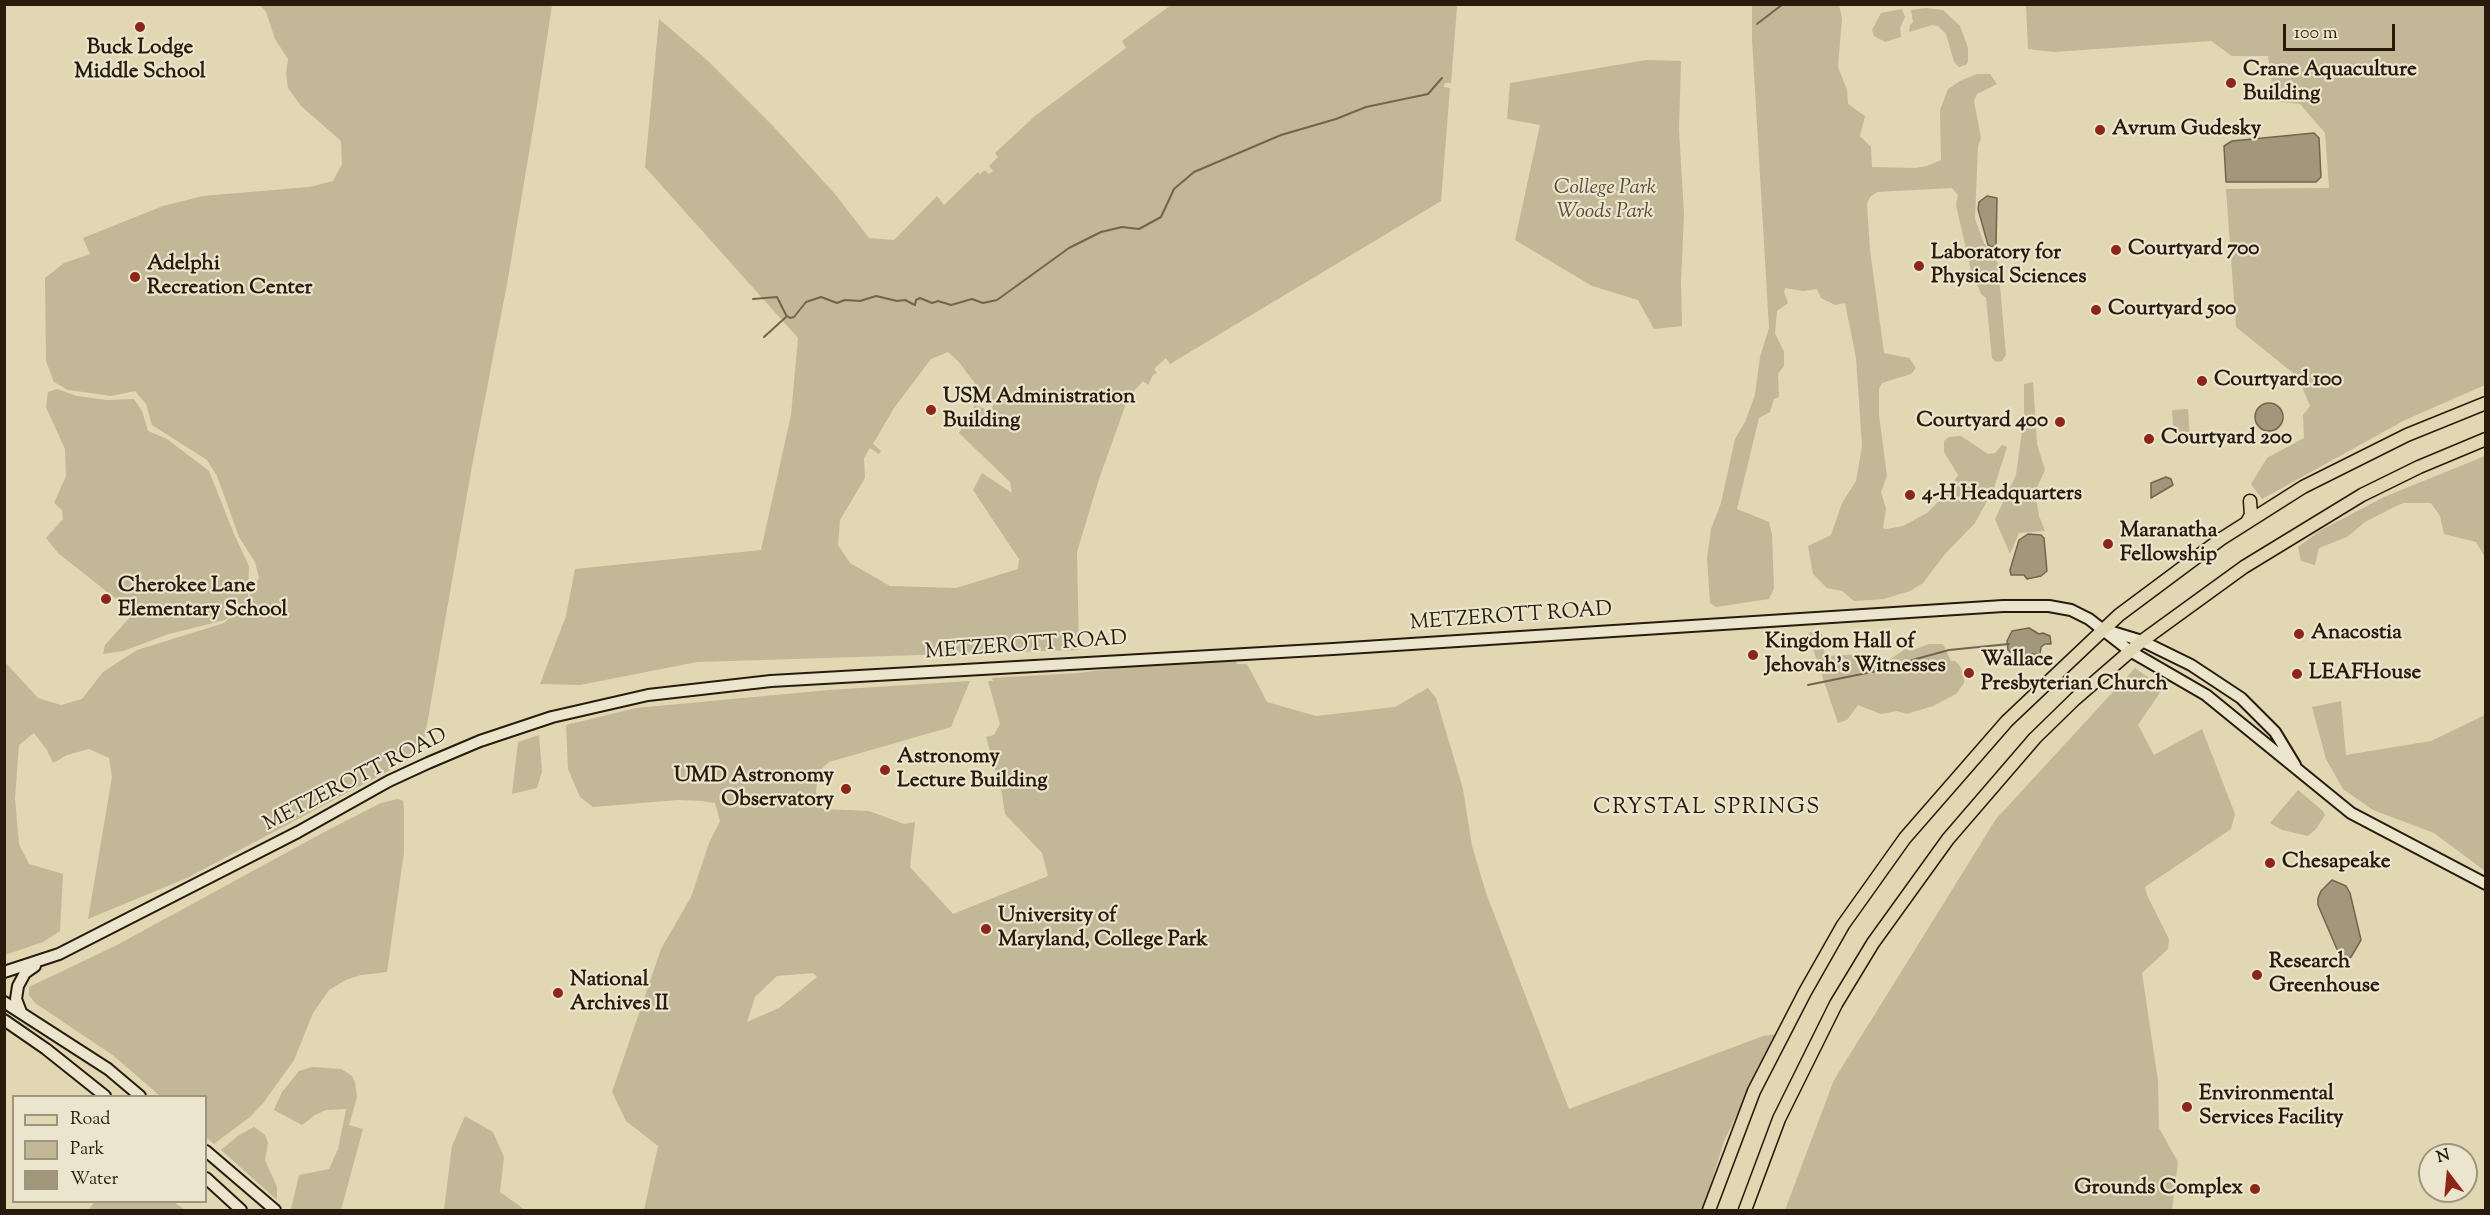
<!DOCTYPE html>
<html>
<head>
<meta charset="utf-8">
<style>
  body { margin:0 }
  #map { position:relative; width:2490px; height:1215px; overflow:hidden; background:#e1d7b3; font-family:"Sorts Mill Goudy",serif }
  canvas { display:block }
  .frame { position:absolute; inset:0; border:6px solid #291b0c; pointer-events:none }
  .legend { position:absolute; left:12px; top:1095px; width:195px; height:108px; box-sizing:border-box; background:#ece5ce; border:2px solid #9e9480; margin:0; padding:8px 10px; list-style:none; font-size:18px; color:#291b0c }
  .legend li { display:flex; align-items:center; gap:12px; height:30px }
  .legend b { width:30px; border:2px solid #9e9480 }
  .north { position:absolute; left:2418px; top:1143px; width:60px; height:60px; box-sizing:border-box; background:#ece5ce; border:2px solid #9e9480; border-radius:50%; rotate:344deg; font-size:16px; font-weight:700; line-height:24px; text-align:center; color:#291b0c }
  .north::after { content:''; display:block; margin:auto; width:21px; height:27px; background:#8f2418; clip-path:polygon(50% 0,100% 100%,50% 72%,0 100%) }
  .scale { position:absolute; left:2283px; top:24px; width:112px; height:27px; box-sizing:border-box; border:3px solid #291b0c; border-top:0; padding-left:8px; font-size:18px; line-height:21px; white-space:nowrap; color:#291b0c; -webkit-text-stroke:4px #ece5ce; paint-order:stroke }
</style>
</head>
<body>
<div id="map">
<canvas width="2490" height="1215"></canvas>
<div class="frame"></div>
<ul class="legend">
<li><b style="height:8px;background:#e1d7b3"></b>Road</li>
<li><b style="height:16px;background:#c2b797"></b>Park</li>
<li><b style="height:16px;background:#a2977a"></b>Water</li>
</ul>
<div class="north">N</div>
<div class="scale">100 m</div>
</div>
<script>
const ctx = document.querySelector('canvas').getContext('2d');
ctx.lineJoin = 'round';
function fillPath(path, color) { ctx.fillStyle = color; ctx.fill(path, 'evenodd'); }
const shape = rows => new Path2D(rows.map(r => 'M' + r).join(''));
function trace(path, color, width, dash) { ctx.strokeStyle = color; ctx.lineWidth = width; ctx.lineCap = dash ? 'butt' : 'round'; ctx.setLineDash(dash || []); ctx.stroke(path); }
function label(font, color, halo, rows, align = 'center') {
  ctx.font = font + ' "Sorts Mill Goudy",serif'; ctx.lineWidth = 4.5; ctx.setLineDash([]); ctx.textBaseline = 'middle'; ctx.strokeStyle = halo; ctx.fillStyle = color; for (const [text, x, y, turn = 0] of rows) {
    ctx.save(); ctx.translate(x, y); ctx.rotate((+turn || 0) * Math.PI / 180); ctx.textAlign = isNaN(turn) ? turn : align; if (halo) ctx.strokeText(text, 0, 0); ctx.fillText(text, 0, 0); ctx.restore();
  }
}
fillPath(shape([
  [1452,4,1457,7,1451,83,1445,83,1444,87,1450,88,1441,201,1170,364,1166,358,1154,369,1157,373,1153,375,1148,385,1143,381,1128,398,1099,479,1077,552,1079,650,697,662,580,685,540,684,566,616,575,569,761,550,791,415,798,338,645,167,659,19,707,60,773,126,835,194,869,238,894,240,937,196,944,205,978,172,980,174,985,170,989,174,993,171,989,166,998,157,995,153,1035,116,1126,48,1122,41,1171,5],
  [948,352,958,361,977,386,994,404,990,411,975,405,959,433,1010,482,1012,493,982,473,973,490,1019,559,1018,569,956,588,890,586,850,563,838,545,840,520,865,478,864,458,870,448,879,454,881,451,873,444,894,408,931,359],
  [260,5,552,5,537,105,507,284,472,466,422,753,187,878,88,919,112,777,109,758,89,749,67,755,53,763,47,750,34,733,19,745,15,798,19,844,29,864,63,874,60,931,43,942,5,955,5,662,38,698,61,705,82,699,103,672,137,650,224,623,246,603,225,620,169,634,123,651,103,654,105,645,131,616,125,606,58,553,46,538,63,519,62,510,54,503,66,476,65,449,46,407,48,392,57,389,77,396,107,400,134,399,142,411,148,431,167,439,209,471,234,534,249,566,248,598,259,578,255,562,239,537,217,476,207,460,152,425,146,404,135,391,111,396,91,393,68,390,54,382,46,361,45,278,64,263,90,254,83,238,163,206,203,196,309,187,333,181,342,164,341,141,301,106,288,88,286,74,288,59,275,39,266,12],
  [1752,5,1839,5,1842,18,1838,67,1847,90,1848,104,1865,116,1860,136,1871,147,1872,167,1915,168,1927,166,1941,160,1940,110,1948,89,1960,81,1977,74,1990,74,1997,84,1977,94,1974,101,1981,138,1978,146,1975,219,1984,243,1998,263,2006,355,2002,361,1996,362,1992,358,1986,298,1981,294,1971,271,1956,205,1958,195,1952,188,1877,192,1870,197,1867,204,1870,250,1884,353,1909,358,1916,368,1911,374,1882,383,1879,389,1879,415,1887,476,1881,492,1886,509,1883,528,1886,529,1903,526,1927,513,1948,492,1958,475,1944,452,1944,441,1949,437,1961,436,1988,454,1995,453,2002,445,2007,447,1994,488,1975,523,1945,554,1923,583,1910,591,1884,599,1854,601,1842,591,1827,588,1813,574,1808,546,1831,535,1842,503,1856,481,1862,446,1856,358,1845,303,1835,305,1821,298,1817,289,1803,291,1785,288,1784,292,1788,303,1777,311,1775,333,1784,352,1784,366,1778,374,1779,397,1774,399,1770,412,1759,418,1737,509,1769,522,1772,534,1774,588,1769,599,1716,607,1710,603,1707,558,1711,529,1721,503,1735,439,1745,422,1755,395,1760,357,1769,328,1752,39],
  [2026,5,2485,5,2485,385,2405,420,2262,499,2251,484,2267,458,2304,438,2303,415,2310,406,2298,377,2236,327,2226,189,2329,188,2325,133,2300,104,2274,101,2268,56,2232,56,2211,41,2054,52,2028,49],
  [1926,8,1943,10,1960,26,1968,48,1968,61,1966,65,1959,67,1954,62,1946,34,1938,26,1932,25,1909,32,1910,25,1913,22,1911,10],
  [1902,9,1905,17,1900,28,1901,37,1885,42,1874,36,1872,30,1881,13],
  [1646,60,1681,61,1679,130,1684,214,1681,283,1682,326,1654,329,1638,300,1592,286,1515,240,1540,125,1507,119,1510,83],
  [2033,382,2037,444,2045,470,2035,492,2039,516,2045,531,2019,533,2010,554,1995,519,2016,475,2024,416,2024,384],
  [2188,409,2190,437,2174,438,2172,410],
  [2485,456,2485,557,2476,542,2444,534,2440,516,2431,503,2404,503,2396,506,2365,522,2347,537,2319,548,2315,565,2301,561,2298,547,2321,530,2384,497],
  [1810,632,1822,634,1825,656,1864,654,1868,656,1889,660,1905,649,1911,651,1929,644,1943,644,1951,661,1955,661,1959,665,1964,674,1964,683,1956,694,1933,706,1907,714,1897,711,1881,714,1858,705,1847,720,1838,723,1808,634],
  [1235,661,1237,664,1247,664,1267,702,1316,716,1395,707,1428,688,1436,698,1463,789,1472,846,1486,893,1569,1109,1763,1036,1777,1034,1724,1141,1703,1210,644,1210,658,1146,626,1121,612,1092,661,949,691,897,709,843,720,821,715,803,702,801,678,800,593,807,580,797,568,769,566,725,636,708,829,690,970,681,951,727,829,762,818,772,816,792,823,809,869,811,904,824,915,822,910,867,953,914,1048,876,1042,853,1005,814,1002,794,986,737,994,735,1000,724,988,681,993,681,992,678,1078,673,1165,662],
  [813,973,817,977,779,1008,747,1022,755,997,777,976],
  [2135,668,2163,688,2138,725,2154,755,2202,729,2235,814,2231,829,2145,887,2147,895,2169,939,2168,949,2142,973,2158,1081,2159,1128,2178,1162,2172,1210,1785,1210,1834,1080,1996,819],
  [2341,701,2346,755,2431,741,2485,715,2485,871,2434,833,2373,810,2343,789,2326,759,2312,707],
  [539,735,542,771,537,788,512,794,518,742],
  [2298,790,2323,811,2325,815,2316,829,2308,836,2282,830,2270,823],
  [398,799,403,801,404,810,404,852,387,972,361,975,346,980,329,990,313,1013,294,1060,264,1102,250,1117,214,1144,206,1137,206,1096,160,1096,114,1056,35,1003,29,995,29,987,117,945,328,830,381,803],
  [312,1067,341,1069,352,1076,355,1082,357,1097,349,1125,363,1129,341,1210,291,1209,299,1175,329,1169,338,1149,346,1109,326,1110,315,1115,302,1125,274,1110,282,1092,299,1071],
  [465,1116,493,1132,504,1157,500,1192,525,1210,444,1210,452,1146],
  [254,1127,265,1135,268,1143,265,1160,277,1187,277,1200,221,1150,239,1135],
  [95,1202,174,1202,185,1210,88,1210]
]), '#c2b797');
const water = shape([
  [2314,133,2319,138,2321,177,2316,182,2226,182,2224,146,2232,141,2314,133],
  [1987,196,1997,198,1996,245,1992,247,1988,245,1978,209,1979,202,1987,196],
  '2255 417a14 14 0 1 1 28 0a14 14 0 1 1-28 0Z',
  [2166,477,2171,479,2173,485,2151,498,2151,483,2166,477],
  [2028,534,2041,535,2044,538,2047,571,2041,576,2027,579,2024,575,2011,575,2010,570,2019,540,2028,534],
  [2029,628,2039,634,2043,633,2050,636,2051,644,2045,644,2041,647,2040,654,2030,654,2023,663,2017,656,2014,656,2014,650,2010,652,2008,650,2007,641,2012,631,2029,628],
  [2332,880,2346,886,2350,893,2361,940,2351,957,2342,961,2318,905,2318,898,2321,891,2332,880]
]);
fillPath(water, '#a2977a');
trace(water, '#72654e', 1.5);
trace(shape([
  [1757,24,1783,4],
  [753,299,777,297,786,315,790,318,794,317,806,302,821,297,837,303,845,300,860,301,876,296,897,301,905,300,915,305,916,300,920,298,932,303,938,301,951,305,972,299,983,303,997,300,1069,248,1101,232,1122,227,1139,229,1161,217,1174,189,1194,172,1281,135,1336,119,1366,107,1428,94,1442,78],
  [764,337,786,317],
  [1808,685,1891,668,1916,659,1949,650,2009,644]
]), '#72654e', 2);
const secondary = shape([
  [2109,631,2142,641,2191,665,2241,698,2275,732,2295,765],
  [4,972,59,954,298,832,389,781,428,763,480,741,552,717,648,695,771,681,1333,649,2003,606,2049,606,2071,610,2089,619,2130,651,2206,695,2351,813,2486,884],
  [4,1002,108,1069,140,1096],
  [21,1012,16,999,18,986,25,973,35,966],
  [4,1020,46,1049,105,1096],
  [206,1151,275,1210],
  [206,1178,241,1210]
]);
const primary = shape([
  [2247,522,2251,515,2250,501],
  [1709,1210,1754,1091,1805,992,1843,925,1905,838,2007,721,2119,615,2221,539,2303,487,2407,435,2486,403],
  [1745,1210,1779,1119,1836,1004,1873,943,1948,839,2035,738,2075,699,2142,641,2244,567,2362,495,2419,467,2486,439]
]);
trace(secondary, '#291b0c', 14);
trace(primary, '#291b0c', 15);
trace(secondary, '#ece5ce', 10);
trace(primary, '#e1d7b3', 12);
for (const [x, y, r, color] of [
  [140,27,6,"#8f2418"],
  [2231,83,6,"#8f2418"],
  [2100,130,6,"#8f2418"],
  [2116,250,6,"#8f2418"],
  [1919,266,6,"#8f2418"],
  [135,277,6,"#8f2418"],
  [2096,310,6,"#8f2418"],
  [2202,381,6,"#8f2418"],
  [931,410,6,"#8f2418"],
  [2060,422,6,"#8f2418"],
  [2149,439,6,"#8f2418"],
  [1910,495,6,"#8f2418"],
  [2108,544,6,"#8f2418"],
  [106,599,6,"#8f2418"],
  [2299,634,6,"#8f2418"],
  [1753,655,6,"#8f2418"],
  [1969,673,6,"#8f2418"],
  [2297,674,6,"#8f2418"],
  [885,770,6,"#8f2418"],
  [846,789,6,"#8f2418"],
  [2270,863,6,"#8f2418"],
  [986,929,6,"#8f2418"],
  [2257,975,6,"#8f2418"],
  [558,993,6,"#8f2418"],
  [2187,1107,6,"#8f2418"],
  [2255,1189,6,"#8f2418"]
]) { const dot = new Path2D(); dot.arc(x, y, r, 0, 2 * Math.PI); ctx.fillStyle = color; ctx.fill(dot); trace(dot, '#ece5ce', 2); }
label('bold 21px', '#291b0c', '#ece5ce', [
  ["Buck Lodge",140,49,"center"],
  ["Middle School",140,73,"center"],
  ["Crane Aquaculture",2243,71],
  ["Building",2243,95],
  ["Avrum Gudesky",2112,130],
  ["Courtyard 700",2128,250],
  ["Laboratory for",1931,254],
  ["Physical Sciences",1931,278],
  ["Adelphi",147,265],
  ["Recreation Center",147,289],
  ["Courtyard 500",2108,310],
  ["Courtyard 100",2214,381],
  ["USM Administration",943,398],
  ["Building",943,422],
  ["Courtyard 400",2048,422,"right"],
  ["Courtyard 200",2161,439],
  ["4-H Headquarters",1922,495],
  ["Maranatha",2120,532],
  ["Fellowship",2120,556],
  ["Cherokee Lane",118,587],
  ["Elementary School",118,611],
  ["Anacostia",2311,634],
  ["Kingdom Hall of",1765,643],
  ["Jehovah’s Witnesses",1765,667],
  ["Wallace",1981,661],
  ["Presbyterian Church",1981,685],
  ["LEAFHouse",2309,674],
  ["Astronomy",897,758],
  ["Lecture Building",897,782],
  ["UMD Astronomy",834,777,"right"],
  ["Observatory",834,801,"right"],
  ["Chesapeake",2282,863],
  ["University of",998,917],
  ["Maryland, College Park",998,941],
  ["Research",2269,963],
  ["Greenhouse",2269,987],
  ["National",570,981],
  ["Archives II",570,1005],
  ["Environmental",2199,1095],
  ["Services Facility",2199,1119],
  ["Grounds Complex",2243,1189,"right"]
], 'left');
label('italic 21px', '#574a36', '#ece5ce', [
  ["College Park",1605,189],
  ["Woods Park",1605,213]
]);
label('21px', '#291b0c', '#ece5ce', [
  ["METZEROTT ROAD",1511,618,-4],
  ["METZEROTT ROAD",1026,647,-4],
  ["METZEROTT ROAD",356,781,-27]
]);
ctx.letterSpacing = '1.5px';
label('22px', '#291b0c', '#ece5ce', [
  ["CRYSTAL SPRINGS",1707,809]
]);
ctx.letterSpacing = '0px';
</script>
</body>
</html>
